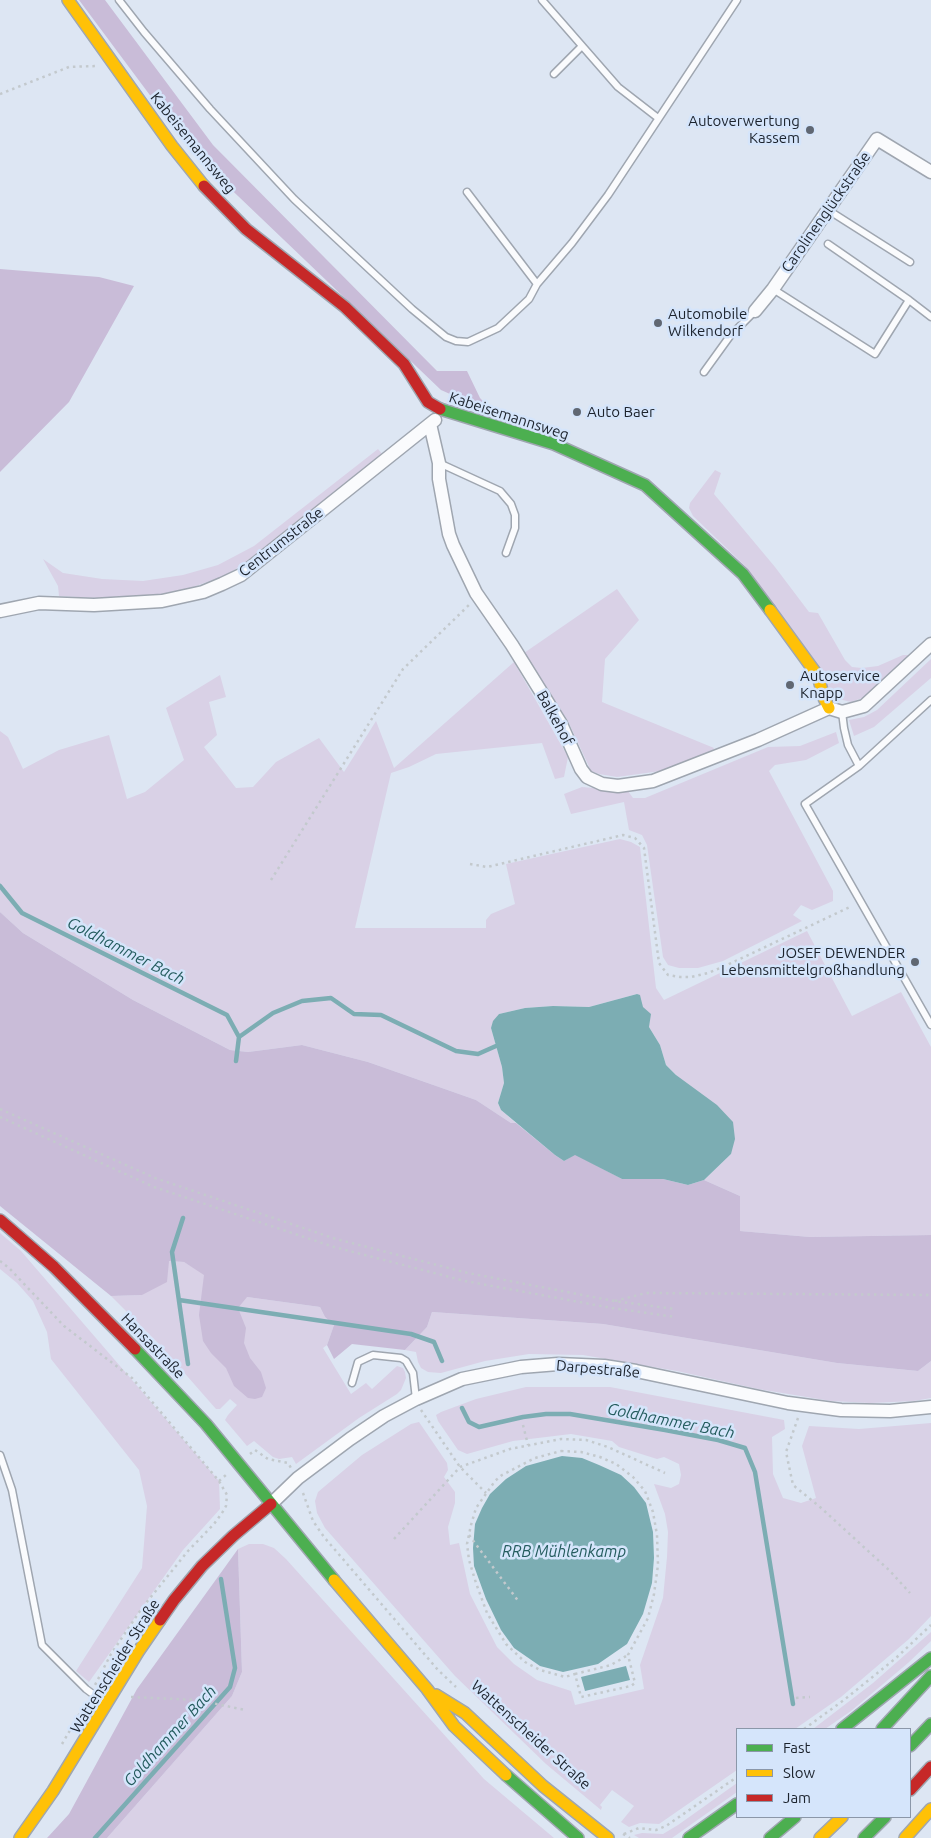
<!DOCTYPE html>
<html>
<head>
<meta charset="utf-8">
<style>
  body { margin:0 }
  #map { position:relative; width:931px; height:1838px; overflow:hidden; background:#dde6f3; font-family:Ubuntu,sans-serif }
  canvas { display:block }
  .legend { position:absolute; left:736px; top:1728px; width:175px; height:90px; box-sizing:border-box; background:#d5e5fb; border:1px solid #8b97a9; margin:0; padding:6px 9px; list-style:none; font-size:15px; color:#1c232d }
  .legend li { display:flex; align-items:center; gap:10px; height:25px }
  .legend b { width:25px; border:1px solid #8b97a9 }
</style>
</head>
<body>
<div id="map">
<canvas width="931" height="1838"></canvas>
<ul class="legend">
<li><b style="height:6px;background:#4caf50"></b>Fast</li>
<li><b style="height:6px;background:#ffc107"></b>Slow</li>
<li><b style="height:6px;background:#c62828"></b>Jam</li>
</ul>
</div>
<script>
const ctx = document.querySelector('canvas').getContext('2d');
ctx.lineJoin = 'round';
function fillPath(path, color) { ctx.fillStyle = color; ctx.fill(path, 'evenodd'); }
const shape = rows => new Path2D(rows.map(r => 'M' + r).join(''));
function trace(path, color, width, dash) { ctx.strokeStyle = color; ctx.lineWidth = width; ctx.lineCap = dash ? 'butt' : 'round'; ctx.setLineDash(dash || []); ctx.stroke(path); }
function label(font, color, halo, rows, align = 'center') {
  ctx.font = font + ' Ubuntu,sans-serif'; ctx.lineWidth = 5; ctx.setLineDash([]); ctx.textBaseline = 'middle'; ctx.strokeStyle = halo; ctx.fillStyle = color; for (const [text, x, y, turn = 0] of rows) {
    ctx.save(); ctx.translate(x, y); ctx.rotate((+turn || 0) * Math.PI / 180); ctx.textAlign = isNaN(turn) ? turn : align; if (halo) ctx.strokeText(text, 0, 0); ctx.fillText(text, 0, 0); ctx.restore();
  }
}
fillPath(shape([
  [378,449,383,455,259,553,227,575,190,588,161,594,116,599,59,596,58,586,43,559,63,573,102,579,143,581,183,575,218,565,254,546],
  [715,470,721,473,714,494,775,567,809,612,818,613,845,660,852,667,862,668,878,666,903,655,913,655,865,697,851,702,835,698,745,566,693,516,689,508,690,503],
  [617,589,639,620,605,659,602,702,714,748,709,756,668,770,617,777,599,774,591,771,568,721,524,653],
  [931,659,931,678,874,727,854,736,849,720,864,717,877,710],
  [514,662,568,757,564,777,555,779,542,743,436,754,409,767,391,773,355,928,486,928,486,920,491,914,515,904,506,864,620,839,631,842,640,847,656,988,664,1000,807,931,852,1016,901,992,931,1047,931,1235,810,1237,740,1231,740,1196,704,1180,731,1154,676,1075,666,1065,660,1045,649,1027,650,1014,642,1007,641,999,637,994,589,1007,553,1006,525,1008,499,1014,491,1028,502,1067,504,1083,498,1103,501,1110,516,1123,511,1123,476,1100,368,1062,302,1045,248,1052,230,1050,133,1000,23,933,0,912,0,731,8,737,23,769,59,750,109,735,127,799,145,792,184,760,166,708,220,675,226,697,209,702,217,735,204,747,236,788,253,787,276,762,319,738,344,772,376,721,394,768],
  [836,732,839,743,806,760,775,765,769,771,833,891,833,901,812,910,801,905,793,915,802,921,723,961,698,968,679,968,668,965,663,957,647,845,642,835,629,830,624,802,571,814,564,794,582,787,625,791,628,791,633,798,645,798,768,747,800,746],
  [0,1233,21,1251,219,1481,220,1509,183,1550,89,1682,76,1671,142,1568,147,1506,139,1470,51,1359,47,1332,33,1301,17,1283,0,1269],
  [169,1261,184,1262,247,1297,320,1307,325,1317,334,1325,327,1345,323,1348,351,1394,366,1383,372,1389,397,1366,403,1368,405,1372,406,1378,401,1390,397,1394,359,1418,296,1464,292,1457,279,1459,273,1457,254,1441,247,1446,225,1420,228,1415,237,1405,230,1399,220,1409,216,1409,159,1344,111,1296,142,1295],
  [432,1312,603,1324,837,1363,918,1371,931,1361,931,1398,914,1401,870,1403,831,1401,758,1389,677,1371,583,1355,529,1354,485,1361,441,1373,428,1372,421,1368,418,1362,416,1352,405,1350,427,1327],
  [526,1387,610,1387,784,1420,785,1429,772,1437,773,1474,783,1498,801,1503,816,1498,802,1446,809,1426,859,1429,931,1423,931,1616,909,1639,841,1697,795,1729,737,1729,737,1770,659,1824,640,1823,629,1827,621,1822,634,1806,612,1790,600,1805,602,1807,601,1810,546,1764,455,1676,325,1528,317,1513,315,1501,318,1492,362,1455,411,1424,419,1422,447,1463,448,1470,444,1477,455,1492,455,1503,448,1527,450,1545,459,1543,470,1594,497,1647,514,1664,537,1680,571,1691,575,1705,644,1689,640,1665,663,1598,667,1557,668,1532,665,1514,654,1484,671,1488,679,1484,681,1475,679,1464,664,1457,657,1459,619,1447,612,1441,571,1434,513,1441,467,1454,458,1450,438,1421,436,1415,441,1412,476,1399],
  [249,1544,263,1544,274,1548,286,1559,484,1779,554,1838,107,1838,232,1696,242,1672,238,1549],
  [931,1632,931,1641,908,1663,851,1711,825,1729,813,1729,873,1683],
  [737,1783,737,1792,672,1838,639,1838,634,1835,642,1833,663,1834,678,1825]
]), '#d9d1e6');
fillPath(shape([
  [79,0,105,0,213,145,437,371,467,371,480,398,495,414,441,390,193,153],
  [0,269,99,277,134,286,69,402,0,472],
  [0,912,23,933,133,1000,230,1050,248,1052,302,1045,368,1062,476,1100,511,1123,516,1123,555,1155,564,1161,575,1154,622,1179,663,1179,688,1185,704,1180,740,1196,740,1231,810,1237,931,1235,931,1361,918,1371,837,1363,603,1324,432,1312,427,1327,405,1350,352,1344,334,1359,327,1345,334,1325,325,1317,320,1307,247,1297,238,1308,246,1328,244,1343,250,1358,261,1372,266,1388,262,1397,255,1399,248,1398,234,1386,226,1368,211,1353,203,1341,199,1315,204,1275,184,1262,169,1261,167,1282,142,1295,111,1296,0,1206],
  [238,1549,242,1672,232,1696,107,1838,47,1838,69,1814,137,1689]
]), '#c9bcd8');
fillPath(shape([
  [637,994,640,995,643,1007,651,1014,649,1027,660,1045,666,1065,676,1075,717,1105,733,1122,735,1139,731,1154,704,1180,688,1185,663,1179,622,1179,575,1155,564,1161,555,1155,501,1110,498,1103,504,1083,502,1067,491,1028,493,1021,499,1014,525,1008,553,1006,589,1007],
  [562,1456,582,1458,599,1465,621,1475,634,1487,646,1503,653,1532,654,1558,652,1583,643,1614,627,1644,598,1664,563,1672,540,1666,514,1648,501,1630,486,1599,474,1566,473,1548,475,1524,482,1508,490,1494,506,1479,526,1466],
  [626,1666,630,1680,585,1691,581,1677]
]), '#7cadb3');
trace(shape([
  [0,886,22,913,227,1015,239,1037,236,1061],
  [239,1037,273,1013,302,1001,331,998,354,1014,381,1015,456,1051,478,1054,496,1046],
  [183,1218,172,1252,188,1364],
  [179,1300,411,1334,434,1342,442,1361],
  [462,1408,469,1422,479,1427,523,1417,546,1414,570,1414,665,1430,718,1440,745,1448,755,1472,793,1704],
  [95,1838,230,1687,235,1668,221,1579]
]), '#7cadb3', 4.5);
const lane = shape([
  [119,0,144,32,210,109,294,199,412,309,446,337,456,341,468,342,498,328,529,299,537,284,572,243,608,195,737,0],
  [542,0,618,87,658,118],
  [554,74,582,46],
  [467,192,537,284],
  [828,210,910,262],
  [828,244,909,300],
  [773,289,875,354,909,300,931,317],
  [704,372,730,336,755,311],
  [439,463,500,491,511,504,515,515,515,528,506,553],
  [842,712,844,728,848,745,859,766,931,700],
  [859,766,805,804,931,1025],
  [352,1383,358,1362,373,1355,401,1358,406,1361,413,1373,416,1399],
  [0,1455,12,1490,42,1645,86,1689,105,1703]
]);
const street = shape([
  [755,311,773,289,877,139,931,172],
  [430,424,439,463,439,479,449,534,453,545,476,593,512,645,561,724,581,769,587,777,602,784,618,786,653,781,758,740,829,708,842,712,864,706,931,644],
  [0,611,39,603,94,605,162,601,203,592,222,584,241,575,435,420],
  [271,1504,298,1478,350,1439,384,1416,416,1399,462,1379,521,1367,558,1364,604,1366,636,1371,788,1403,841,1410,890,1411,931,1407]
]);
const fast = shape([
  [440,409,554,444,645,485,743,574,770,610],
  [135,1349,206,1424,334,1580],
  [842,1729,931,1658],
  [882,1729,931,1676],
  [910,1746,931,1724],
  [506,1775,578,1838],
  [689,1838,737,1804],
  [770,1838,795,1817],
  [864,1838,885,1817]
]);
const slow = shape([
  [68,0,172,146,204,186],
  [770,610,818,676,824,698,829,708],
  [334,1580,427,1689,454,1726,506,1775],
  [436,1695,465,1713,543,1786,608,1838],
  [20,1838,53,1791,138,1652,160,1620],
  [820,1838,842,1817],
  [905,1838,931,1809]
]);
const jam = shape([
  [204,186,246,229,345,307,404,364,428,402,440,409],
  [0,1220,54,1267,135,1349],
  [160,1620,174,1600,202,1566,233,1536,271,1504],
  [910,1790,931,1767]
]);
trace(lane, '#9fa6b0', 9);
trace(street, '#9fa6b0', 15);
trace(fast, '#9fa6b0', 14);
trace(slow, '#9fa6b0', 14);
trace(jam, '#9fa6b0', 14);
trace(shape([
  [0,94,69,67,96,66],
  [470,864,487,867,623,835,635,838,644,848,659,963,668,975,680,977,691,977,708,973,725,966,852,906],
  [271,880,403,669,469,605],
  [0,1109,155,1178,336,1239,468,1273,614,1301,675,1309],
  [0,1117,154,1187,334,1247,465,1281,612,1308,675,1317],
  [0,1261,9,1268,64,1326,132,1378,219,1481,227,1495,226,1506,222,1513,214,1524,188,1551,142,1608,111,1654,95,1685],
  [615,1301,646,1293,931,1295],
  [421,1410,460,1467,486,1493],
  [798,1418,786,1452,793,1485,820,1507,890,1571,910,1593],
  [523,1425,528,1445],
  [561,1451,581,1452,600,1457,616,1464,633,1477,645,1491,653,1512,657,1535,658,1565,654,1594,648,1618,628,1655,635,1683,631,1686,581,1697,575,1674,565,1677,540,1670,525,1662,506,1644,487,1613,476,1583,469,1560,467,1544,471,1525,476,1508,495,1481,502,1475,535,1458,561,1451],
  [250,1454,255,1450,268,1459,288,1463,291,1468],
  [219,1481,227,1474],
  [303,1493,313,1521,324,1537,438,1670,456,1687],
  [469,1535,519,1602],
  [394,1539,460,1467,510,1449,561,1439,586,1440,608,1447,665,1473],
  [575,1674,611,1665,628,1655],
  [131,1697,198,1700,245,1710],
  [796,1698,810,1697],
  [804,1729,844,1700,896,1658,931,1625],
  [62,1744,87,1701],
  [623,1834,630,1838],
  [624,1834,639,1828,656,1830,666,1826,737,1777]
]), '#c3c9cd', 2.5, [2.5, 4]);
trace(lane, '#fafbfd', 6);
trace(street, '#fafbfd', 12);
trace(fast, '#4caf50', 11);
trace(slow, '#ffc107', 11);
trace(jam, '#c62828', 11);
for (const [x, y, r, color] of [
  [810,130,5,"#606772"],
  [658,323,5,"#606772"],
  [577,412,5,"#606772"],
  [790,685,5,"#606772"],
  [915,962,5,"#606772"]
]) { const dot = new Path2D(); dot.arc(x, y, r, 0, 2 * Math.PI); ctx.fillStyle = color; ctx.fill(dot); trace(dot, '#d5e5fb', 2); }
label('15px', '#1c232d', '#d5e5fb', [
  ["Autoverwertung",800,121,"right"],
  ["Kassem",800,138,"right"],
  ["Automobile",668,314],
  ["Wilkendorf",668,331],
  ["Auto Baer",587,412],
  ["Autoservice",800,676],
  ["Knapp",800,693],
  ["JOSEF DEWENDER",905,953,"right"],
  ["Lebensmittelgroßhandlung",905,970,"right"]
], 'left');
label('15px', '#1c232d', '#d5e5fb', [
  ["Kabeisemannsweg",193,143,51],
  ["Carolinenglückstraße",826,212,-55],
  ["Kabeisemannsweg",509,416,18],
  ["Centrumstraße",281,542,-38],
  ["Balkehof",555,718,61],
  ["Hansastraße",153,1346,46],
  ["Darpestraße",598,1369,5],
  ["Wattenscheider Straße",115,1666,-58],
  ["Wattenscheider Straße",531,1735,42]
]);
label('italic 16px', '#245c5e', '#d5e5fb', [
  ["Goldhammer Bach",126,951,27],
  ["Goldhammer Bach",671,1421,11],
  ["RRB Mühlenkamp",564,1552],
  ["Goldhammer Bach",170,1736,-48]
]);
</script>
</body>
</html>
